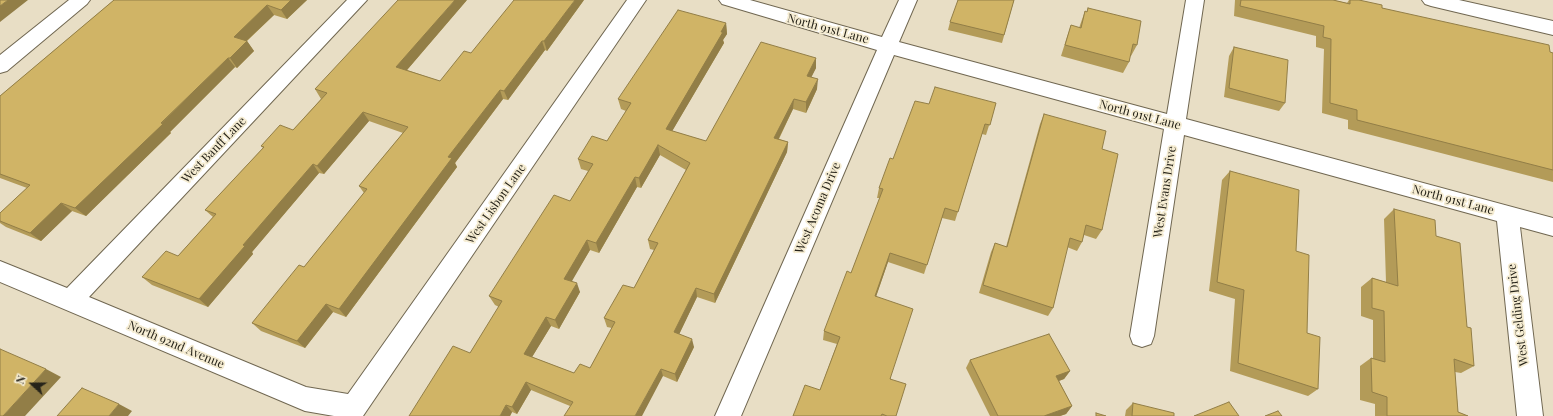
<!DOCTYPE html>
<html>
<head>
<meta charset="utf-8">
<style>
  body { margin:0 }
  #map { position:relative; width:1553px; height:416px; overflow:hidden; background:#e8dec5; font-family:"Playfair Display",serif }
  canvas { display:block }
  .north { position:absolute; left:12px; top:364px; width:40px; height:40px; -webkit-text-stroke:3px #f5ecd2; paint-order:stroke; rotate:291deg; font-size:11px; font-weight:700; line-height:16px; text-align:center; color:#262319 }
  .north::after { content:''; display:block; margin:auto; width:14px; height:18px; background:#262319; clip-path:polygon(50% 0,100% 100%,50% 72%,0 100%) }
</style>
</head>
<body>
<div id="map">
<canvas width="1553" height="416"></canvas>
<div class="north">N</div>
</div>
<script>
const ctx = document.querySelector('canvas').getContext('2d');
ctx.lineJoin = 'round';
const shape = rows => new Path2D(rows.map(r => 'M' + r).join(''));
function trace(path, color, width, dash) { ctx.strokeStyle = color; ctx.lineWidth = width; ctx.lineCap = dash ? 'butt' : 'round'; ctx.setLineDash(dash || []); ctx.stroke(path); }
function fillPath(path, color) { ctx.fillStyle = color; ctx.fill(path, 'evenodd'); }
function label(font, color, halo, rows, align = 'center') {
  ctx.font = font + ' "Playfair Display",serif'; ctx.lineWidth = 3.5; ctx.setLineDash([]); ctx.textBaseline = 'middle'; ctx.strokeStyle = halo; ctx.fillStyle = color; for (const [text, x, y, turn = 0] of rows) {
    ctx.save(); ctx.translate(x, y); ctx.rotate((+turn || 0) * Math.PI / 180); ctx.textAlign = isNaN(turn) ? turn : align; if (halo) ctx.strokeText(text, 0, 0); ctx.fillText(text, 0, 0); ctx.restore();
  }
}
const minor = shape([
  [69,0,90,0,87,4,7,71,0,73,0,55,69,0],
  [347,0,367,0,89,297,306,387,348,394,627,0,646,0,363,416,334,416,305,411,0,282,0,261,67,288,347,0],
  [719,0,750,0,882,37,899,0,917,0,899,42,1167,114,1186,0,1204,0,1186,119,1553,218,1553,236,1520,227,1543,416,1517,416,1497,221,1184,135,1154,336,1151,344,1142,347,1133,344,1130,336,1164,129,894,55,741,416,715,416,877,50,722,4,719,0],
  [1422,0,1459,0,1553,21,1553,35,1431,6,1425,4,1422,0]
]);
trace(minor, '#706751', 2);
fillPath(minor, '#fff');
fillPath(shape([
  [114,0,307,0,287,19,274,15,247,41,254,51,237,68,235,67,170,132,171,133,86,216,72,211,41,241,6,227,0,223,0,213,27,188,0,178,0,96],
  [467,0,407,70,440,81,471,53,584,0,547,51,545,50,508,100,503,99,455,163,457,167,346,317,333,312,305,348,261,331,252,323,304,267,364,193,359,186,403,133,369,121,324,174,319,173,252,252,253,254,208,307,152,285,142,277,178,256,213,217,205,210,263,148,261,146,293,130,321,99,315,89],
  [1014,0,1002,43,948,30,950,22],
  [1235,0,1333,0,1347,3,1349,0,1359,0,1382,8,1553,53,1553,182,1348,129,1348,120,1322,113,1324,49,1316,47,1316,36,1234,16],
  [1088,8,1137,45,1131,56,1130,56,1129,62,1123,73,1061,56,1067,37,1071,25,1079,28,1085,11,1087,12],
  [726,23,727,34,723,40,724,43,672,131,706,141,816,58,816,68,811,77,817,89,806,113,793,109,779,139,788,142,787,152,715,303,697,297,679,334,694,347,677,382,663,376,570,406,531,390,517,414,512,412,510,416,470,353,499,307,495,305,489,296,570,201,588,171,581,169,578,159,607,141,626,111,621,109,618,99],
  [660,155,686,170,648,240,650,249,654,250,634,288,604,318,607,327,612,328,590,368,574,373,532,357,551,326,559,329,580,292,571,281,590,250,599,253,637,187,641,188],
  [1234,47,1285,103,1279,111,1224,97,1229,56],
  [996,103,986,135,982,134,955,221,942,218,924,274,888,262,876,297,891,379,896,416,793,416,820,390,837,344,823,340,824,331,851,273,880,198,877,198,879,188,893,159,929,104],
  [1044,114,1102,149,1102,230,1096,239,1084,235,1082,242,1077,251,1067,247,1053,308,1048,316,979,293,991,252,995,243,1006,247,1040,124],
  [1230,171,1296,251,1307,333,1318,389,1308,396,1230,371,1235,299,1209,291,1222,180],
  [1394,209,1436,236,1467,327,1474,366,1461,373,1455,372,1458,412,1468,416,1375,416,1375,404,1360,400,1360,366,1371,358,1373,358,1373,320,1361,316,1361,287,1372,278,1386,282,1384,219],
  [970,360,1070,371,1064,379,1059,381,1072,406,1066,414,1060,416,990,416,966,368],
  [1133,403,1174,416,1125,416,1126,410]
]), '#b39b58');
fillPath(shape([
  [8,0,28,0,0,22,0,6],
  [291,0,307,0,287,19,281,10],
  [455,0,467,0,401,77,396,67],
  [575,0,584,0,547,51,544,41],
  [267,5,274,15,241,46,234,37],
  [726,23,727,34,723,40,724,43,667,140,666,129],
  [247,41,254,51,237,68,230,58],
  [542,41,545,50,508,100,504,91],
  [228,58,235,67,170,132,171,133,86,216,75,208],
  [816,58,816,68,807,86,807,76],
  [818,79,817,89,806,113,806,102],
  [500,90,503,99,455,163,457,167,346,317,339,309,448,157],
  [794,99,793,109,774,148,774,138],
  [363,112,369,121,324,174,317,166],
  [788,142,787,152,715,303,714,294],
  [658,145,660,155,641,188,639,178],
  [313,164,319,173,252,252,253,254,208,307,199,299,243,245],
  [635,177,637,187,599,253,596,243],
  [61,203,72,211,41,241,30,233],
  [587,240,590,250,568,288,564,279],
  [890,253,888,262,873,305,875,296],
  [577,283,580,292,559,329,555,320],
  [696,288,697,297,676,341,674,332],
  [326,304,333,312,305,348,297,341],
  [546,317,551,326,529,362,524,354],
  [692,339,694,347,677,382,675,374],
  [46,369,61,377,25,416,3,416],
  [661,369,663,376,642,416,635,416],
  [1070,371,1064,379,1050,384,1056,376],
  [526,382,531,390,517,414,512,407],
  [119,404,132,411,128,416,109,416],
  [506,405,512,412,510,416,500,416],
  [1072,406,1066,414,1060,416,1044,416]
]), '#927e47');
const building = shape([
  [0,0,8,0,0,6,0,0],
  [114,0,291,0,281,10,267,5,234,37,247,41,230,58,228,58,161,123,163,124,75,208,61,203,30,233,0,221,0,213,30,185,0,174,0,96,114,0],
  [398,0,455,0,396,67,440,81,464,51,471,53,514,0,575,0,544,41,542,41,504,91,500,90,448,157,452,158,339,309,326,304,297,341,252,323,299,265,304,267,367,189,359,186,408,127,363,112,317,166,313,164,243,245,245,246,199,299,142,277,166,251,178,256,216,214,205,210,264,147,261,146,280,125,293,130,327,93,315,89,398,0],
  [958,0,1014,0,1004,35,950,22,958,0],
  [1241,0,1333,0,1350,4,1350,0,1359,0,1382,5,1382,8,1549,45,1550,52,1553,53,1553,170,1357,120,1357,110,1330,103,1331,39,1323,37,1324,26,1240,6,1241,0],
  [1088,8,1141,21,1137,45,1133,44,1129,62,1065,45,1071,25,1081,28,1085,11,1087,12,1088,8],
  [678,10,726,23,721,32,723,32,666,129,706,141,761,42,816,58,807,76,818,79,806,102,794,99,774,138,788,142,714,294,696,288,674,332,692,339,675,374,661,369,635,416,564,416,573,402,526,382,512,407,506,405,500,416,409,416,453,346,470,353,502,301,489,296,554,195,570,201,593,164,578,159,592,136,607,141,631,103,618,99,678,10],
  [658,145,690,163,648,240,658,243,634,288,623,285,604,318,615,322,590,368,580,364,574,373,524,354,546,317,555,320,577,283,564,279,587,240,596,243,635,177,639,178,658,145],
  [1234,47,1288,60,1285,103,1229,88,1234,47],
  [935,87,996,103,990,125,985,124,958,212,945,208,927,265,890,253,875,296,913,309,890,379,906,384,896,416,887,416,882,414,881,416,793,416,805,385,820,390,840,337,824,331,847,271,851,273,883,189,879,188,890,158,893,159,915,101,929,104,935,87],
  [1044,114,1106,131,1102,149,1118,154,1102,230,1086,225,1082,242,1070,238,1053,308,983,285,995,243,1007,247,1044,114],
  [1230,171,1299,190,1296,251,1309,255,1307,333,1320,337,1318,389,1238,363,1244,290,1217,282,1230,171],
  [1394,209,1435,220,1436,236,1460,243,1467,327,1471,328,1474,366,1454,359,1458,412,1468,416,1387,416,1387,397,1372,392,1371,358,1385,362,1384,311,1372,308,1372,278,1398,286,1394,209],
  [1049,334,1070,371,1056,376,1072,406,1044,416,998,416,970,360,1049,334],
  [0,349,46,369,3,416,0,416,0,349],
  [82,388,119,404,109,416,57,416,82,388],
  [1229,402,1239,416,1194,416,1229,402],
  [1133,403,1174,413,1174,416,1132,416,1133,403],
  [1278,411,1282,416,1265,416,1278,411],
  [1096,413,1106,416,1096,416,1096,413]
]);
fillPath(building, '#d0b466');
trace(building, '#927e47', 1);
label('12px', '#262319', '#f5ecd2', [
  ["North 91st Lane",828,29,15],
  ["North 91st Lane",1140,115,15],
  ["West Banff Lane",214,150,-46],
  ["West Evans Drive",1165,192,-81],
  ["North 91st Lane",1453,200,15],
  ["West Lisbon Lane",496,204,-55],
  ["West Acoma Drive",818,208,-67],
  ["West Gelding Drive",1518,315,-97],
  ["North 92nd Avenue",176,345,23]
]);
</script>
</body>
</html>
